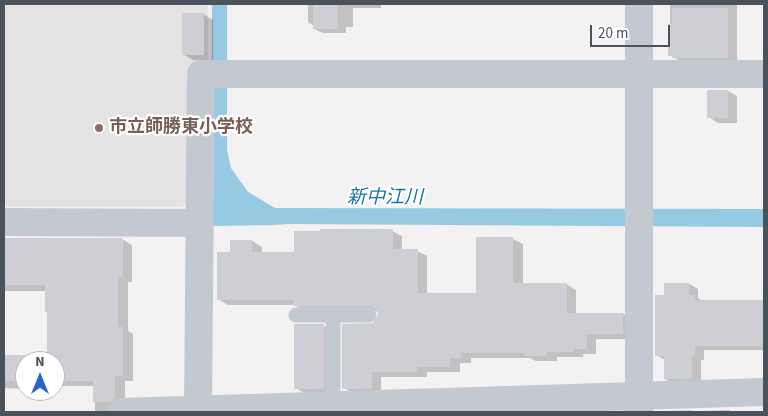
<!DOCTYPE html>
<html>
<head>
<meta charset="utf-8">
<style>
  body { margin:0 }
  #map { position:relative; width:768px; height:416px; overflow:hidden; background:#f3f1f1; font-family:"Source Sans 3",sans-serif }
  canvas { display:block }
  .frame { position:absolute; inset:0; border:5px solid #4a525c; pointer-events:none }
  .north { position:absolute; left:15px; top:351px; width:50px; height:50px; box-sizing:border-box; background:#fff; border:1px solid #b7babe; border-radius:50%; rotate:0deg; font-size:14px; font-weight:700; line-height:20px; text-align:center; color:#4a525c }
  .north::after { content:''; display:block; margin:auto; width:18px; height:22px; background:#2d61d1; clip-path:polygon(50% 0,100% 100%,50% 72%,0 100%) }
  .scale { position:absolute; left:590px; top:25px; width:80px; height:22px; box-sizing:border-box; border:2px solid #4a525c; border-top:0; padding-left:6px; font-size:15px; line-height:18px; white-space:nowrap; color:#4a525c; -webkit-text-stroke:4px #fff; paint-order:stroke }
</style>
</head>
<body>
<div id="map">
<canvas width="768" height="416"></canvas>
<div class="frame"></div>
<div class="north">N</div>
<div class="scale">20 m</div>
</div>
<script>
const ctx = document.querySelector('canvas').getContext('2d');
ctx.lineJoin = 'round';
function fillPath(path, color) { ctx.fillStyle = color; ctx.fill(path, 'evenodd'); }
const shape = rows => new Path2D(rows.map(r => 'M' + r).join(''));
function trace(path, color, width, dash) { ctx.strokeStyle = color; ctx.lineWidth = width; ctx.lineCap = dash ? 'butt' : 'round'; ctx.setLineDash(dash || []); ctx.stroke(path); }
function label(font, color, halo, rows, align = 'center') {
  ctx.font = font + ' "Source Sans 3","Noto Sans JP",sans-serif'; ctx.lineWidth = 4.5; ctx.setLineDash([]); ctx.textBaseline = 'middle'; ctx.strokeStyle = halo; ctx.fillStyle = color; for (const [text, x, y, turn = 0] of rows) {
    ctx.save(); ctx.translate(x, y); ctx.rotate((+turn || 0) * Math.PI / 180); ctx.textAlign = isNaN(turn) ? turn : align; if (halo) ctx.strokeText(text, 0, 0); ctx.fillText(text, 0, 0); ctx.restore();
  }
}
fillPath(shape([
  [4,4,208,4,208,60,195,61,195,195,183,207,4,207]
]), '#e4e2e2');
fillPath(shape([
  [212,4,227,4,227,150,231,168,248,192,275,208,764,209,764,227,289,224,274,225,211,226]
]), '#96cae3');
fillPath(shape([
  [308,4,381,4,381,8,353,8,353,27,346,27,346,33,323,33,314,29,314,26,308,22],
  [670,4,739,4,737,4,737,63,682,62,670,55],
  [203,14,213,20,213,60,193,60,183,54],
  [728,91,737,96,737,123,718,123,709,117],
  [392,231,402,236,402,251,417,251,427,256,427,294,477,294,513,239,523,244,523,284,566,284,576,290,576,314,623,314,633,320,633,339,596,339,596,354,583,354,583,357,557,357,557,361,536,361,530,358,471,358,471,363,460,363,460,372,427,372,427,377,381,377,381,394,354,394,344,388,380,316,379,311,306,311,294,305,228,305,218,299,232,253,252,241,262,247,262,253,295,253],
  [4,239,122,239,132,245,132,282,128,282,128,331,133,334,133,381,125,381,125,404,117,412,95,412,95,386,55,386,55,361,25,361,25,389,4,388,4,356,49,356,46,291,4,291],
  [689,284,698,289,698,298,703,301,764,301,764,350,704,350,704,360,701,360,701,383,674,384,665,379,665,360,656,355,665,297],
  [323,326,332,330,332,393,304,393,296,388],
  [729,410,733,412,672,412]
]), '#0003');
fillPath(shape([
  [313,4,338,4,338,29,313,29],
  [672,8,728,8,728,58,672,58,672,56,668,56,668,24,672,24],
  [182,13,204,13,204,55,182,55],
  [707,90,728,90,728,118,707,118],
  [320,229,393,229,393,249,418,249,418,293,476,293,476,237,513,237,513,283,567,283,567,313,623,313,623,334,587,334,587,349,573,349,573,352,547,352,547,356,524,356,524,353,461,353,461,358,450,358,450,367,417,367,417,372,372,372,372,389,342,389,342,324,373,323,378,315,377,311,374,307,369,306,293,306,293,300,217,300,217,252,230,252,230,240,252,240,252,252,294,252,294,231,320,231],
  [4,238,123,238,123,277,118,277,118,327,123,327,123,376,115,376,115,398,110,402,93,402,93,381,55,381,55,361,25,361,25,381,4,381,4,355,47,355,47,312,45,312,45,285,4,285],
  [664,283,689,283,689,295,695,295,695,300,764,300,764,346,695,346,695,356,692,356,692,379,664,379,664,356,655,356,655,295,664,295],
  [294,324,324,324,324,389,294,389],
  [692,410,692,412,664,412,664,411]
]), '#cecfd4');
trace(shape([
  [296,315,369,315],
  [333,315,333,406]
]), '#c3c9d1', 15);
trace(shape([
  [4,222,199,223],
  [198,410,201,74,764,74],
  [121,412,764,392],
  [639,412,639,4]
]), '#c3c9d1', 28);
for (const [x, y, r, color] of [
  [99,128,5,"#8d6e63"]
]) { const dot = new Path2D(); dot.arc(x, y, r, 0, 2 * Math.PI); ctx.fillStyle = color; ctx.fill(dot); trace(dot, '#fff', 2); }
label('bold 18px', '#785e54', '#fff', [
  ["市立師勝東小学校",109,128]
], 'left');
label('italic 19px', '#1c739e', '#fff', [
  ["新中江川",385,199]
]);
</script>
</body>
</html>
